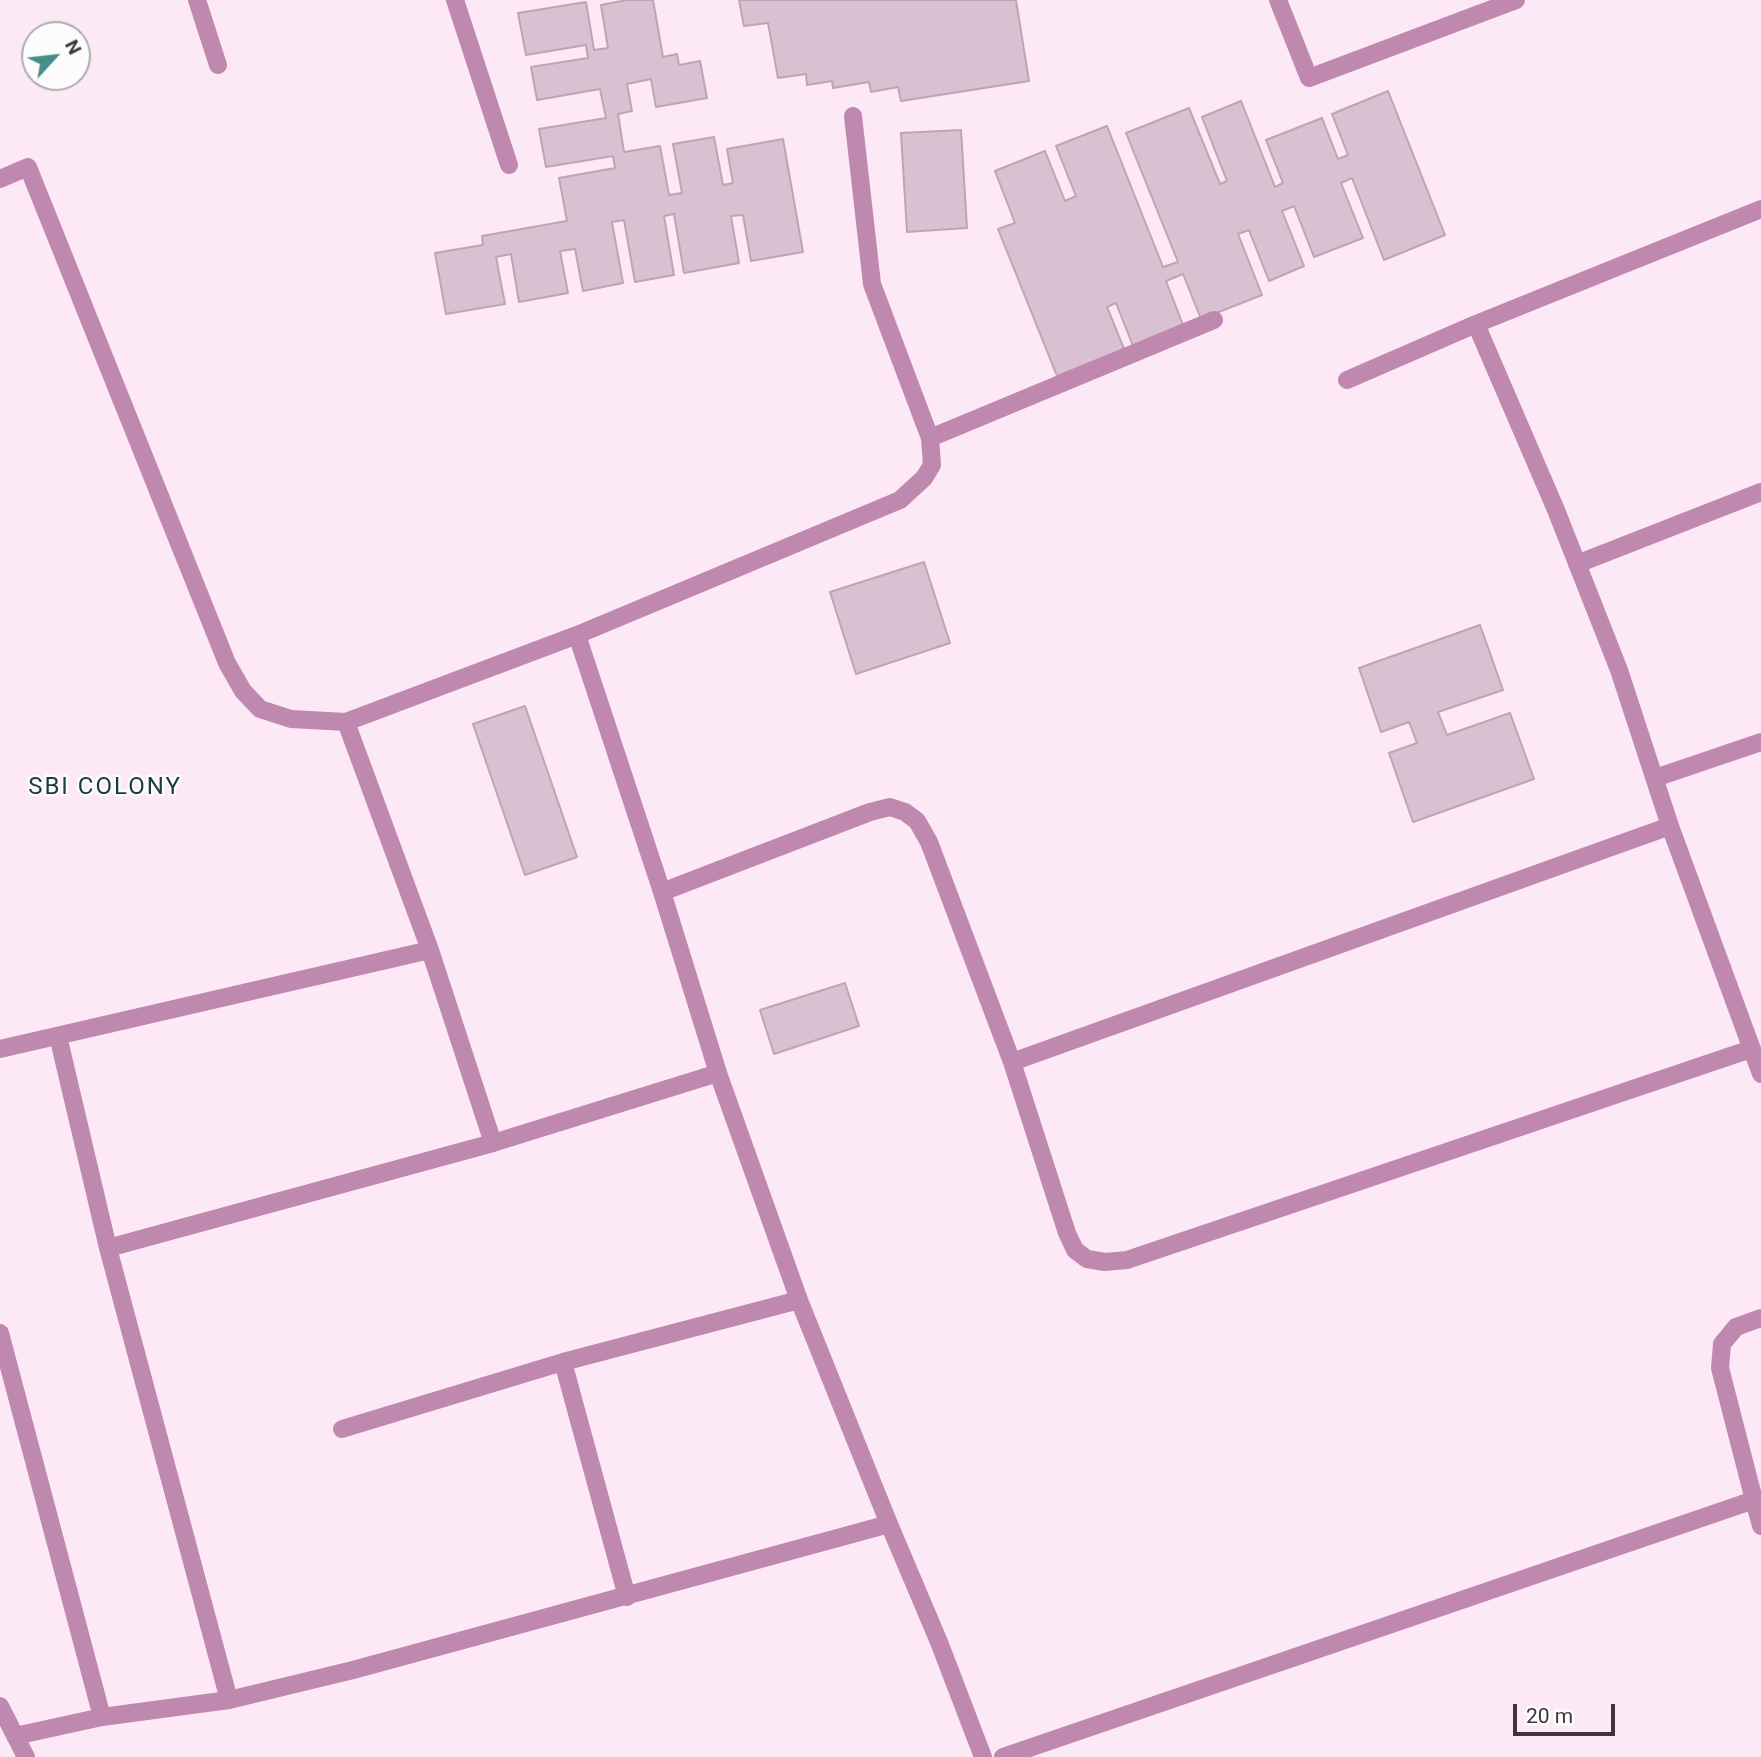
<!DOCTYPE html>
<html>
<head>
<meta charset="utf-8">
<style>
  body { margin:0 }
  #map { position:relative; width:1761px; height:1757px; overflow:hidden; background:#fde8f6; font-family:Roboto,sans-serif }
  canvas { display:block }
  .north { position:absolute; left:21px; top:21px; width:70px; height:70px; box-sizing:border-box; background:#fcfcfc; border:2px solid #b0acaf; border-radius:50%; rotate:63deg; font-size:19px; font-weight:700; line-height:28px; text-align:center; color:#3f353b }
  .north::after { content:''; display:block; margin:auto; width:24px; height:32px; background:#488e88; clip-path:polygon(50% 0,100% 100%,50% 72%,0 100%) }
  .scale { position:absolute; left:1513px; top:1704px; width:102px; height:32px; box-sizing:border-box; border:4px solid #3f353b; border-top:0; padding-left:9px; font-size:21px; line-height:24px; white-space:nowrap; color:#3f353b; -webkit-text-stroke:5px #fcfcfc; paint-order:stroke }
</style>
</head>
<body>
<div id="map">
<canvas width="1761" height="1757"></canvas>
<div class="north">N</div>
<div class="scale">20 m</div>
</div>
<script>
const ctx = document.querySelector('canvas').getContext('2d');
ctx.lineJoin = 'round';
function fillPath(path, color) { ctx.fillStyle = color; ctx.fill(path, 'evenodd'); }
const shape = rows => new Path2D(rows.map(r => 'M' + r).join(''));
function trace(path, color, width, dash) { ctx.strokeStyle = color; ctx.lineWidth = width; ctx.lineCap = dash ? 'butt' : 'round'; ctx.setLineDash(dash || []); ctx.stroke(path); }
function label(font, color, halo, rows, align = 'center') {
  ctx.font = font + ' Roboto,sans-serif'; ctx.lineWidth = 5; ctx.setLineDash([]); ctx.textBaseline = 'middle'; ctx.strokeStyle = halo; ctx.fillStyle = color; for (const [text, x, y, turn = 0] of rows) {
    ctx.save(); ctx.translate(x, y); ctx.rotate((+turn || 0) * Math.PI / 180); ctx.textAlign = isNaN(turn) ? turn : align; if (halo) ctx.strokeText(text, 0, 0); ctx.fillText(text, 0, 0); ctx.restore();
  }
}
const building = shape([
  [627,0,653,0,663,57,677,54,679,65,700,61,707,98,656,107,651,79,627,84,632,111,618,114,624,152,660,146,669,195,682,193,673,144,714,137,723,185,733,183,727,149,783,139,803,252,751,261,743,215,731,216,739,263,684,273,674,214,664,216,674,275,635,282,624,220,612,222,623,283,583,291,575,249,560,251,568,293,519,302,511,254,496,257,505,304,446,314,435,253,483,245,482,236,567,221,559,178,615,168,613,156,546,167,539,129,606,118,600,89,537,100,531,67,588,58,586,45,526,55,518,13,586,2,594,50,608,48,601,5,627,0],
  [739,0,1016,0,1029,81,901,101,898,87,871,92,869,82,833,88,832,81,807,85,806,74,778,78,768,23,744,26,739,0],
  [1388,91,1445,235,1384,260,1352,178,1341,183,1363,238,1314,257,1294,206,1282,211,1304,266,1269,281,1249,230,1238,234,1262,295,1201,319,1183,274,1166,281,1183,325,1133,346,1116,303,1107,307,1124,349,1057,376,998,229,1015,223,995,171,1045,151,1065,201,1076,196,1056,146,1107,126,1163,267,1178,262,1126,133,1189,108,1220,184,1227,181,1202,117,1241,101,1275,187,1283,183,1266,140,1322,118,1338,159,1348,155,1332,114,1388,91],
  [961,130,967,228,907,232,901,133,961,130],
  [924,562,950,643,856,674,830,592,924,562],
  [1480,625,1503,690,1438,712,1447,735,1510,713,1534,779,1413,822,1389,753,1417,743,1409,722,1381,732,1359,668,1480,625],
  [525,706,577,857,525,875,473,724,525,706],
  [845,983,859,1026,774,1054,760,1010,845,983]
]);
fillPath(building, '#dac1d1');
trace(building, '#bea5b5', 2);
trace(shape([
  [197,0,218,65],
  [455,0,509,165],
  [1278,0,1309,78,1516,0],
  [0,179,28,167,227,663,243,691,260,709,291,719,346,722],
  [1347,380,1476,324,1761,209],
  [930,438,1214,320],
  [1577,564,1761,492],
  [577,635,662,892,718,1073,799,1300,889,1524,939,1642,983,1757],
  [1655,778,1761,742],
  [1670,826,1761,1074],
  [662,892,870,812,890,807,905,812,917,821,929,842,1012,1062,1670,826,1619,670,1556,510,1476,324],
  [430,950,346,722,577,635,900,500,924,478,932,465,930,438,872,284,853,116],
  [58,1036,108,1248,229,1700],
  [0,1049,430,950,493,1143,718,1073],
  [1012,1062,1067,1233,1075,1250,1087,1259,1105,1262,1127,1260,1751,1049],
  [108,1248,493,1143],
  [0,1333,102,1717],
  [563,1362,627,1597],
  [342,1429,563,1362,799,1300],
  [1754,1500,1761,1526],
  [0,1706,26,1757],
  [15,1736,102,1717,229,1700,353,1670,889,1524],
  [1003,1757,1754,1500,1720,1368,1722,1344,1736,1327,1761,1318]
]), '#bf88ae', 18);
ctx.letterSpacing = '2px';
label('24px', '#1a3c39', '#fcfcfc', [
  ["SBI COLONY",105,788]
]);
ctx.letterSpacing = '0px';
</script>
</body>
</html>
